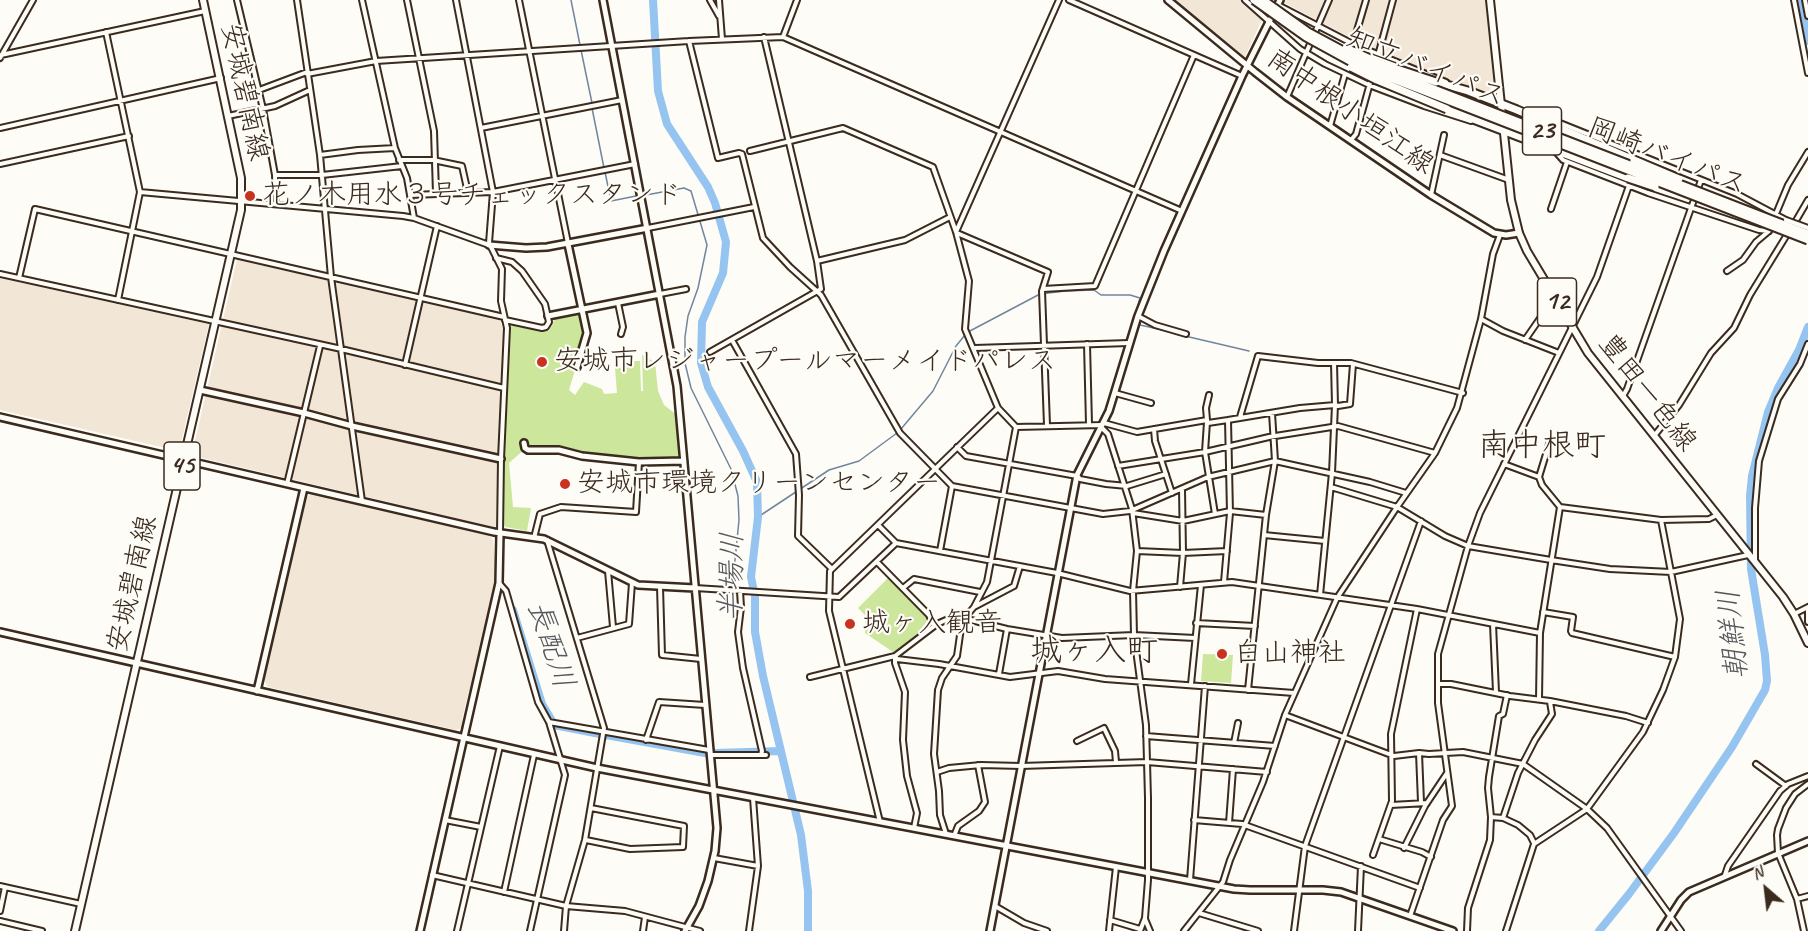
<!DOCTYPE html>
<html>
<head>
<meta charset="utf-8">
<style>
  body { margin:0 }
  #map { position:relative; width:1808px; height:931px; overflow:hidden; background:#fdfcf7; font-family:Caveat,sans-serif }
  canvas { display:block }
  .north { position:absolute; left:1736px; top:859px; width:60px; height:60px; -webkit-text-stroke:4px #fdfcf7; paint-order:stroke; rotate:332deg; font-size:16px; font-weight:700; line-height:24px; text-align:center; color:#3b2a1e }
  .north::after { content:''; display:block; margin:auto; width:21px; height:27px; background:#3b2a1e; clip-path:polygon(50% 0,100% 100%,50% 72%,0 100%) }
</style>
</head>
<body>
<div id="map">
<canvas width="1808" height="931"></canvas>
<div class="north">N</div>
</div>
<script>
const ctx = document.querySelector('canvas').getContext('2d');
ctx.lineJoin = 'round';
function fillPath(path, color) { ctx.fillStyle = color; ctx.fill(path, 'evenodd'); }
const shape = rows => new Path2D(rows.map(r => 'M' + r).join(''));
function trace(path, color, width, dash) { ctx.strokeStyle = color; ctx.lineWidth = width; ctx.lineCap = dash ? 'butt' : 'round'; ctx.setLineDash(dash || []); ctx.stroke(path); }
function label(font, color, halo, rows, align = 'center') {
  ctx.font = font + ' Caveat,"Klee One",sans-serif'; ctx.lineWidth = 4.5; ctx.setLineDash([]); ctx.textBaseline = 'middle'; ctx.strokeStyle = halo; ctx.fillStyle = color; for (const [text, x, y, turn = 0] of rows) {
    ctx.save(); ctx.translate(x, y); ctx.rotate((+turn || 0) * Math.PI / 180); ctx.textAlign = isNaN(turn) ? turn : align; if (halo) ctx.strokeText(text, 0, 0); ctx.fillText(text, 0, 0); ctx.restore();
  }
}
fillPath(shape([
  [1174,0,1271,0,1244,59],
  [1279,0,1487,0,1495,84,1487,93,1447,79,1370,48],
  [237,259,499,317,504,333,498,455,499,524,494,527,194,456,192,454],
  [0,275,209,324,179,451,0,410],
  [314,492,490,536,493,540,497,579,473,688,469,691,462,719,464,723,462,728,456,730,268,687,264,681,307,497]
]), '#f2e7d6');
fillPath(shape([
  [581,315,586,334,569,390,575,395,584,382,602,389,604,394,617,393,615,368,629,367,628,361,640,361,641,391,643,391,642,355,655,362,658,391,664,405,677,415,681,456,679,458,642,459,595,455,556,448,527,447,509,463,513,507,531,508,527,531,506,527,503,524,503,455,508,324,549,331,555,319],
  [889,577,930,618,931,626,896,654,865,633,865,615,858,608],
  [1203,654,1233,655,1231,683,1201,681]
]), '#cce69c');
trace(shape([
  [571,0,580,45],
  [581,50,592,103],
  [592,108,604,168],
  [605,172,611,201,636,196],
  [646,195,684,188,691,191,707,245,698,288,688,316,685,337,685,363,691,388,731,469,738,496,739,520,734,570,738,574],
  [1140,325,1181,334],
  [968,332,1040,294,1065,291,1094,290,1101,295,1130,295,1140,298,1133,323],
  [1185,336,1249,351],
  [901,429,933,391,956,346,965,335],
  [758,517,829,470,859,461,897,433],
  [748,576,751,577]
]), '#71869c', 1.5);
trace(shape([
  [653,0,658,91,667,124,708,187,715,203,726,242,723,273,702,322,701,363,708,387,743,451,757,482,758,517,751,577,755,596,755,632,763,676,801,835,808,891,808,931],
  [1800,0,1808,41],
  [513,610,542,704,551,719],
  [554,725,600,734],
  [606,735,705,753],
  [716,753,781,751],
  [1599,931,1629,894,1674,833,1732,747,1765,690,1767,681,1765,655,1751,569,1750,496,1752,476,1768,412,1778,388,1799,350,1808,327]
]), '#95c4f0', 8);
const street = shape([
  [237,0,263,109,275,175,276,204],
  [297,0,320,155,331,277,362,501],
  [362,0,395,148,407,178,414,218],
  [407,0,434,131,436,193],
  [456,0,493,192,489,243,502,269,501,301,507,328,501,459,500,533],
  [519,0,568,243],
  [710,0,719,16],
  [719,0,722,39],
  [1069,0,1242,76],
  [1245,0,1300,49,1325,64,1369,85,1424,106,1471,121],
  [1794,0,1808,73],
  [1805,0,1808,16],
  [1278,5,1353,44,1446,82],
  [106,32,140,192,118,300],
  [783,37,797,0],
  [689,41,718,158,739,153,742,154,763,238,790,267,821,295,900,433,952,486,1103,514,1130,511,1208,477,1275,461,1370,482,1406,493],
  [1353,44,1366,0],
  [1,55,205,11],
  [0,58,33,0],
  [1376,63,1393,0],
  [307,74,376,61,689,41,783,37,1182,211],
  [259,90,307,72],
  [1287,97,1329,0],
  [228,116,275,106,310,90],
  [1541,118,1550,119,1737,194,1786,220],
  [1330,126,1345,74],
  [0,128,221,78],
  [481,128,622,100],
  [1351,140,1356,134,1372,76],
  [750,151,843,128,933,167,956,232,969,281,965,329,998,408,1016,427,1102,425],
  [1555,151,1563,160,1648,193,1759,230,1769,231],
  [320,155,358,150,395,148],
  [1440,155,1509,180],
  [399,160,433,160,462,166,468,193],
  [0,164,129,136],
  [275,175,322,175,402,166],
  [140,192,403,216,414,218,489,245],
  [410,195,493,192,635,164],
  [1431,195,1444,135],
  [1551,209,1567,162],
  [1773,221,1788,185,1808,152],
  [1794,224,1808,200],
  [648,228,754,207],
  [956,232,1059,0],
  [957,233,1048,272,1042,291,1047,425],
  [496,258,512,262,522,271,545,304,549,322,546,327,542,328,505,320],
  [817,261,905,240,950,217],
  [1727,271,1743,260,1756,242,1769,231],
  [0,274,337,348,504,388],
  [19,278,35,209,504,317],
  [1043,289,1095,286,1194,55],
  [660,294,686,289],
  [618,303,623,327,621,334],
  [1138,316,1155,325,1186,334],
  [1481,319,1503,331,1559,353],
  [732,340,796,454,799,495,798,536,832,569],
  [1525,340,1554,298],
  [1087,344,1089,424],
  [975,348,1129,343],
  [710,352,821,289,817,261,764,37],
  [1334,363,1335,405,1338,406,1350,404,1353,364],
  [405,365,437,226],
  [1115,393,1151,403],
  [1623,396,1627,389,1701,180],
  [1240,417,1258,356,1318,363,1351,363,1463,393],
  [1207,420,1206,408,1209,395],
  [1207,422,1205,452,1215,514],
  [1104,423,1137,432,1207,420,1208,423,1228,420],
  [1102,428,1108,434,1132,509,1137,551,1133,591,1134,635,1146,725,1148,798,1148,880,1145,918,1140,931],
  [1154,429,1155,441,1172,493],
  [1654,436,1679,405,1711,353,1734,328,1750,295,1788,233],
  [1550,441,1539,477,1542,485,1560,507,1661,520,1709,519,1717,515],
  [957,447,966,456,1077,476,1080,479,1106,484,1127,486,1166,474],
  [1504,464,1539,477],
  [1118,466,1205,452,1269,437,1338,426,1435,453],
  [287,484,320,346],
  [1331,487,1397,507,1445,536,1468,546,1551,560,1610,569,1671,572,1748,555],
  [1133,513,1183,521,1230,511,1266,515],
  [878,525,896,543,1057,573,1130,591,1232,582,1417,609,1540,633],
  [1264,535,1325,541],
  [534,538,540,514,561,507,636,512,639,462],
  [547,540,604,728,585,840,566,906,564,931],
  [940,551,952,486],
  [1137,551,1183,553,1227,551],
  [877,562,929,615,934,626],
  [1755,562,1755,508,1759,461,1778,399,1800,364,1808,344],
  [608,571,613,627],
  [1224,582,1230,513,1228,420,1300,408,1335,405,1332,473,1320,595],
  [499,583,506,591,538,702,549,722,565,775,530,931],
  [660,587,662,655,701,659],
  [1180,587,1183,553,1182,489],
  [695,588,839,597,896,543],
  [903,588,914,579,980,592],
  [740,591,741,607,738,632,743,668,762,751,761,755],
  [974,607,1014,586,1020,566],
  [1808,608,1808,622],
  [1543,612,1573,617,1571,631,1572,633,1675,657],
  [1794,614,1808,607],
  [1196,623,1255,626],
  [1493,624,1496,692],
  [577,638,629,624,632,583],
  [895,656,897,659,939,664,1010,677,1058,671,1105,679,1294,693],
  [895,659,895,663,905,692,903,740,907,776,917,813,914,828],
  [999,674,1007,629],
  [810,677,895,656,937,624,955,616,1007,629,1062,638,1134,635,1195,638],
  [1191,684,1201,585],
  [1438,684,1451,684,1510,696,1550,701,1626,716,1648,723],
  [1248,690,1266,515,1275,461,1272,413],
  [1539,699,1540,633,1560,507],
  [1285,715,1394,756,1419,753,1429,754,1463,752,1523,764,1587,809,1607,828,1681,931],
  [549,722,709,750],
  [1146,736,1275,746],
  [646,740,659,702,705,705],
  [1077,741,1104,728,1115,751,1116,762],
  [1234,743,1238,723],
  [1419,753,1421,802],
  [711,755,766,755],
  [1756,764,1786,786],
  [937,772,949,768,981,765,1021,766,1147,762,1267,772],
  [1391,805,1427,803],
  [1491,817,1503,818,1518,825,1530,835,1534,843],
  [1503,818,1518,773,1535,740,1552,714,1550,702],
  [445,820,481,827],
  [1194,820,1242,824,1420,888],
  [880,822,829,611,830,571,998,408],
  [1229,823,1233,769],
  [946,834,940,815,939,791,934,754,938,690,942,678,957,656,962,621,974,607,987,582,1016,427],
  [954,836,958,826,979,811,985,802,978,765],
  [1379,839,1422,852,1431,857],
  [586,840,630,849,683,847,684,826,591,808],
  [1404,848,1425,806,1447,773],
  [1373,855,1392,801,1391,734,1417,609],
  [714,858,758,866],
  [432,875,566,906,625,911,700,931],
  [1725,875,1728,866,1780,791,1788,784,1808,776],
  [1190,880,1205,686],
  [0,886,81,904],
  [504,892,534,755],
  [1797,899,1808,896],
  [995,906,1024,923,1047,931],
  [0,911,5,887],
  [1199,913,1258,931],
  [1410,916,1443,820,1452,806,1438,703,1438,654,1468,546,1480,513,1597,277,1631,180],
  [1145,919,1150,931],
  [1110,920,1140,929],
  [0,921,42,931],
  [457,931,500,746],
  [643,931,645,917],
  [749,931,758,866,753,798],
  [1109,931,1116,867],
  [1184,931,1223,882,1230,860,1263,782,1285,715,1337,598,1397,507,1435,453,1457,408,1481,319,1493,254,1500,235],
  [1294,931,1305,846,1421,521],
  [1358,931,1361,866],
  [1467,931,1468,908,1490,840,1491,817,1488,788,1489,777,1499,716,1503,714,1507,695],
  [1506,931,1534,844,1587,809,1643,732,1663,690,1675,657,1680,619,1661,520],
  [1804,931,1797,899,1778,853,1777,835,1778,829,1786,808,1795,794,1808,784]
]);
const secondary = shape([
  [603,0,677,386,717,828,715,851,708,881,699,906,685,931],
  [1168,0,1255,72,1287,97,1431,195,1494,233,1506,235,1519,233],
  [568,244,587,333,577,367],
  [489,245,526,248,547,247,648,228],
  [548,316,660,294],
  [200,390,304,413,352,426,501,459],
  [0,417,494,532,544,539,638,585,695,588],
  [524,443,525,448,528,450,559,450,582,456,639,462,684,461],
  [0,632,597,768,1234,889,1250,890,1323,890,1341,892,1453,931],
  [257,691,304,488],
  [420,931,499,583,500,533],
  [990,931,1077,475,1109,411,1138,316,1164,251,1242,76,1280,0],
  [1661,931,1681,900,1689,892,1808,841]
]);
const primary = shape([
  [1490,0,1511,200,1519,233,1527,251,1588,353,1783,597,1794,614,1808,643],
  [75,931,241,210,241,178,203,0]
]);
const highway = shape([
  [1436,82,1468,91,1517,110,1634,160],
  [1447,109,1628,178]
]);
trace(street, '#3b2a1e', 8);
trace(secondary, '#3b2a1e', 10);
trace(primary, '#3b2a1e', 10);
trace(highway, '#3b2a1e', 11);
trace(street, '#fdfcf7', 4);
trace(secondary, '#fdfcf7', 5);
trace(primary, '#fdfcf7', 6);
trace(highway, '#fdfcf7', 7);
const streetBridge = shape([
  [1786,220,1808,228]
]);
const highwayBridge = shape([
  [1254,0,1306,37,1357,65,1808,240],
  [1263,0,1308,32,1364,62,1808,234],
  [1346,48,1379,63,1436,82],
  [1351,67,1377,80,1447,109],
  [1634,160,1679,179],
  [1628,178,1655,187]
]);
trace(streetBridge, '#3b2a1e', 8, []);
trace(highwayBridge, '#3b2a1e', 11, []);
trace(streetBridge, '#fdfcf7', 4);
trace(highwayBridge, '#fdfcf7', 7);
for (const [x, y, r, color] of [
  [250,196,6,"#c8321e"],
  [542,362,6,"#c8321e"],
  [565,484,6,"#c8321e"],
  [850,624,6,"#c8321e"],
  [1222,654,6,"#c8321e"]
]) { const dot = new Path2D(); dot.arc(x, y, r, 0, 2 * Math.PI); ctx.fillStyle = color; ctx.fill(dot); trace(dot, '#fdfcf7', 2); }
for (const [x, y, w] of [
  [1542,131,39],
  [1557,302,39],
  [182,466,36]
]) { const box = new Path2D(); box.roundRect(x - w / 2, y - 24, w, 48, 4.5); ctx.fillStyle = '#fdfcf7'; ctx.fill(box); trace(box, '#3b2a1e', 1.5); }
label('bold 27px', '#3b2a1e', null, [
  ["23",1542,131],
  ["12",1557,302],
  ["45",182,466]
]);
label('28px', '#3b2a1e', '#fdfcf7', [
  ["知立バイパス",1426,68,22],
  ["安城碧南線",244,92,78],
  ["南中根小垣江線",1350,112,35],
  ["岡崎バイパス",1667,157,21],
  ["豊田一色線",1647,393,52],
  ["安城碧南線",133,584,-77]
]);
label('28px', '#3b2a1e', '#fdfcf7', [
  ["花ノ木用水３号チェックスタンド",262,196],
  ["安城市レジャープールマーメイドパレス",554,362],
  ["安城市環境クリーンセンター",577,484],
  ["城ヶ入観音",862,624],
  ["白山神社",1234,654]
], 'left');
label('italic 30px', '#56585d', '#fdfcf7', [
  ["半場川",733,577,-89],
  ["朝鮮川",1734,634,-96],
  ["長配川",550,645,72]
]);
label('32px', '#3b2a1e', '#fdfcf7', [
  ["南中根町",1542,447],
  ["城ヶ入町",1094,652]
]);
</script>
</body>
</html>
